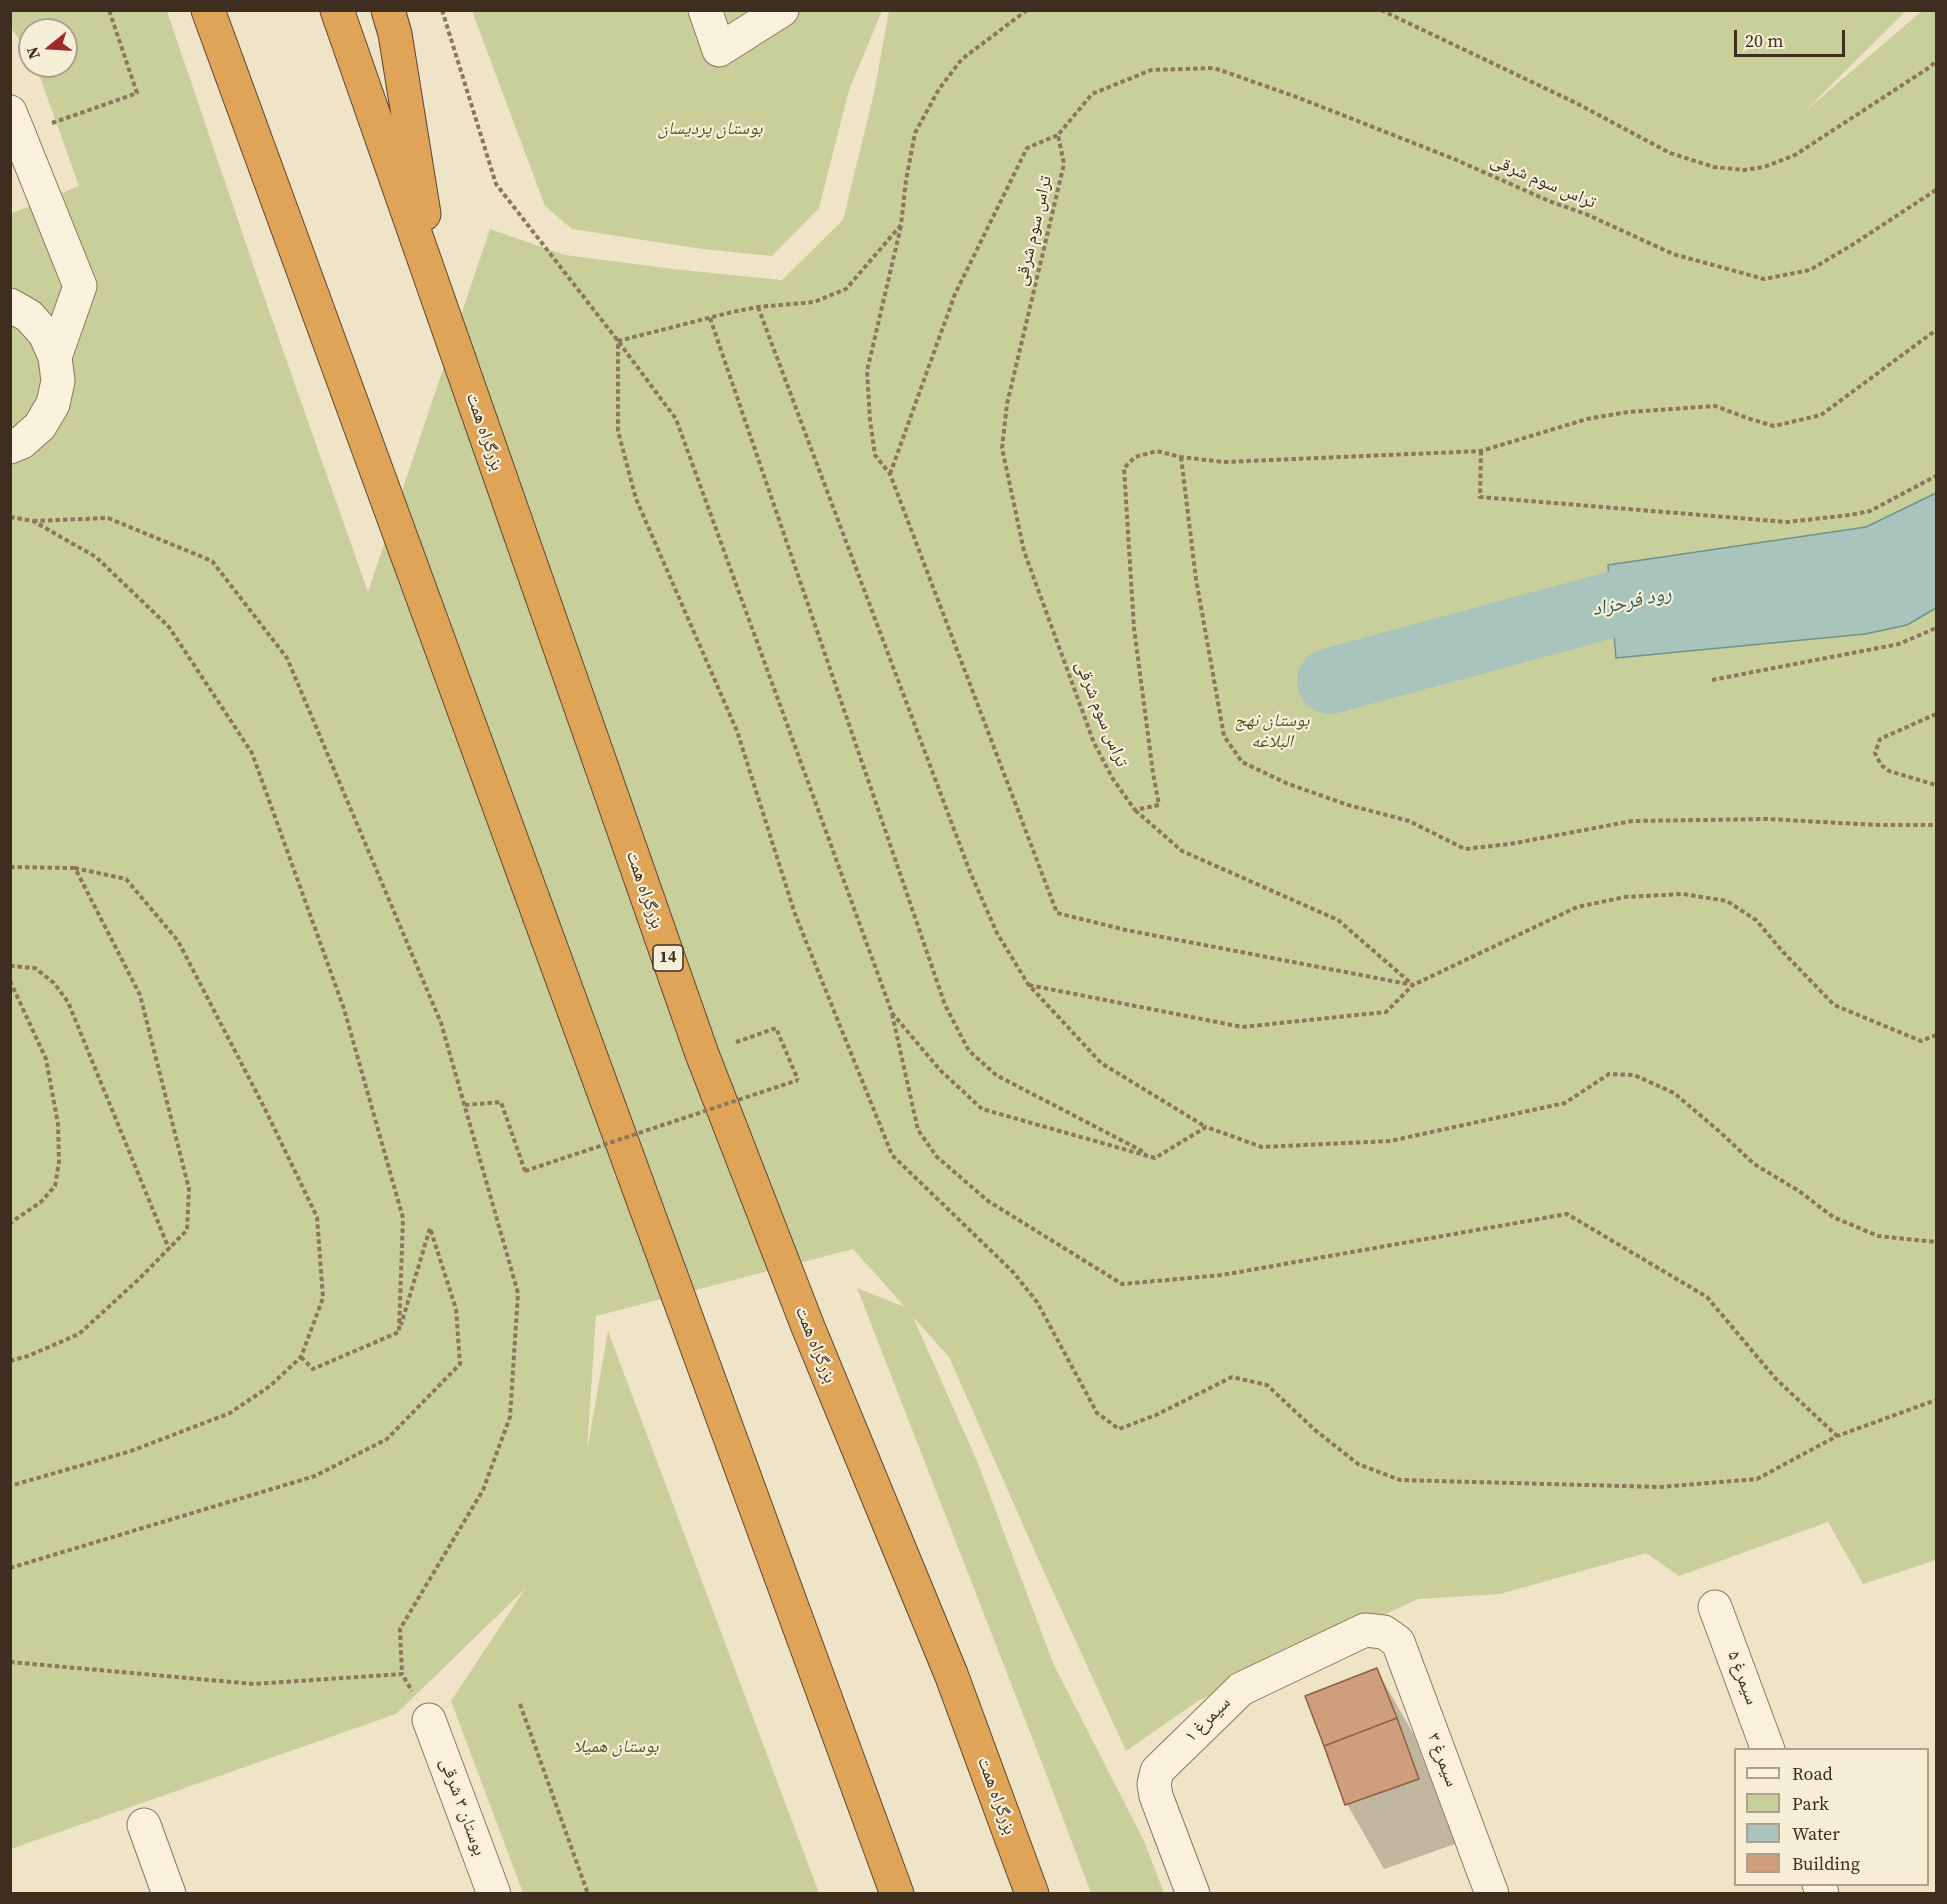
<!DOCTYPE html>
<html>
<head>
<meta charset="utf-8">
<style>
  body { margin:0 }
  #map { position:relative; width:1947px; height:1904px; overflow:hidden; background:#f0e4c8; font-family:"Source Serif 4",serif }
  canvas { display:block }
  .frame { position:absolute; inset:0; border:12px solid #3d2e20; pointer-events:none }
  .legend { position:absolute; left:1734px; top:1748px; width:195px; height:138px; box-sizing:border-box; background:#f7eed8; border:2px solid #ada18e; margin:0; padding:8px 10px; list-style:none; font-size:18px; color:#3d2e20 }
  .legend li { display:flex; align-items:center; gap:12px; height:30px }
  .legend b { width:30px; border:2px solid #ada18e }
  .north { position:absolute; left:18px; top:18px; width:60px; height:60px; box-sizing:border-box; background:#f7eed8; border:2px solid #ada18e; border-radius:50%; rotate:252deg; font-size:16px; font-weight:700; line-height:24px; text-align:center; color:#3d2e20 }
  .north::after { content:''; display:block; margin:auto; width:21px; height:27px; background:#9e2a2b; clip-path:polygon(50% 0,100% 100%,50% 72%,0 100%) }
  .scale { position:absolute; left:1734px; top:30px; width:111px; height:27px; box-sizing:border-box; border:3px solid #3d2e20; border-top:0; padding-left:8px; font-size:18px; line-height:21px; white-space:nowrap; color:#3d2e20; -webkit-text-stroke:4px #f7eed8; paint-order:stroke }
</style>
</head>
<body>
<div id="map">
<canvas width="1947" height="1904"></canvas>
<div class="frame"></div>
<ul class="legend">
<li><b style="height:8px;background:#faf1dc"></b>Road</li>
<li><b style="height:16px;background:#c9cf9b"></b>Park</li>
<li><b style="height:16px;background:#a9c4bc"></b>Water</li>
<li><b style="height:16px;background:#cf9f7d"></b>Building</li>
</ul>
<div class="north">N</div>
<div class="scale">20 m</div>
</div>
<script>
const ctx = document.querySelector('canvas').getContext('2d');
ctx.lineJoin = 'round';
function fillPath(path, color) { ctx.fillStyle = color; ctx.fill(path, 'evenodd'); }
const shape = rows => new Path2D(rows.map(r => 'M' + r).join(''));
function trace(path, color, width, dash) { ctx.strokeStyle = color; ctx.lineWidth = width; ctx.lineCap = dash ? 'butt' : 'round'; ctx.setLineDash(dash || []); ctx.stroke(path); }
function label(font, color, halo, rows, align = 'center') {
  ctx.font = font + ' "Source Serif 4","Noto Naskh Arabic",serif'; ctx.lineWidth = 4.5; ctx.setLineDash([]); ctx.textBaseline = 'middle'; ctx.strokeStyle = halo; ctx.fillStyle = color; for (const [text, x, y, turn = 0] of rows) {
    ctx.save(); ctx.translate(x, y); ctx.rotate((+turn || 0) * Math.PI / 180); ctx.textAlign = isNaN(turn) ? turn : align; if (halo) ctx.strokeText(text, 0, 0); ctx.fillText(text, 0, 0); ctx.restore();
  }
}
fillPath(shape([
  [10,11,167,11,259,282,368,592,490,229,565,255,673,269,782,280,843,220,874,93,889,11,1906,11,1805,111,1922,11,1936,11,1936,1560,1863,1584,1828,1522,1679,1576,1646,1553,1500,1594,1418,1599,1198,1701,1126,1751,1035,1552,949,1357,913,1317,977,1461,1053,1663,1144,1841,1164,1893,1091,1893,1047,1776,857,1288,905,1307,853,1249,596,1316,587,1451,608,1331,819,1893,523,1893,451,1701,525,1589,396,1714,11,1849,10,214,79,186,36,66,66,66,66,30,30,30,30,55,11,28],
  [472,11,882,11,849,90,819,208,772,256,702,249,572,229,545,206]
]), '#c9cf9b');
const water = shape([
  [1936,493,1936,608,1907,625,1865,634,1616,658,1608,565,1866,527,1936,493]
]);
fillPath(water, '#a9c4bc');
trace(water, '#6f938a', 1.5);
fillPath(shape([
  [1377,1670,1414,1735,1455,1844,1384,1869,1347,1804]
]), '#0003');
trace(shape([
  [1330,681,1651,594,1702,589]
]), '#a9c4bc', 66);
const building = shape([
  [1377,1668,1397,1718,1324,1746,1305,1696,1377,1668],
  [1397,1718,1419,1779,1345,1805,1324,1746,1397,1718]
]);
fillPath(building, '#cf9f7d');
trace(building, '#8d5f41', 1.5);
const minor = shape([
  [705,10,719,50,782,10],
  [10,112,80,286,55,357],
  [10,305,29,316,45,334,55,357,58,381,53,404,40,426,22,442,10,447],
  [1715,1607,1768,1750],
  [429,1720,494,1894],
  [144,1825,169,1894],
  [1819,1884,1822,1894],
  [1193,1894,1156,1796,1154,1784,1157,1771,1241,1689,1365,1630,1384,1632,1398,1642,1492,1894]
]);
const highway = shape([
  [208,10,897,1894],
  [337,10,702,1054,808,1327,951,1674,1032,1894],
  [388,10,395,34,424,214]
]);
trace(minor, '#8d765c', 35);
trace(highway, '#5b4430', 35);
trace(shape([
  [442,10,496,184,618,341,676,419,892,1013,940,1070,982,1109,1155,1158,1206,1127,1262,1147,1390,1141,1565,1103,1609,1074,1634,1075,1674,1093,1720,1132,1754,1164,1799,1191,1833,1217,1878,1236,1936,1242],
  [1027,10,962,59,939,89,915,133,906,180,901,225,846,289,814,302,758,307,732,312,618,341,618,431,636,499,737,731,795,914,892,1155,1013,1272,1037,1302,1097,1413,1119,1429,1156,1415,1232,1377,1267,1385,1315,1430,1358,1464,1400,1480,1660,1487,1757,1479,1837,1436,1936,1400],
  [1381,10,1576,103,1670,153,1714,167,1744,170,1764,167,1795,155,1930,67,1936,61],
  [52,123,137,93,109,10],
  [1936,190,1852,245,1810,270,1764,279,1673,254,1588,215,1549,201,1454,159,1294,96,1214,68,1151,70,1092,94,1058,135,1064,164,1007,404,1002,448,1024,551,1094,743,1113,779,1135,810,1159,805,1153,773,1134,628,1124,468,1135,457,1157,451,1181,457,1224,462,1481,451,1587,419,1628,412,1715,406,1750,419,1774,426,1821,415,1936,330],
  [901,226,867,371,870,420,875,455,890,474,1057,913,1126,930,1413,985,1577,907,1625,897,1683,894,1727,901,1756,920,1783,952,1834,1005,1921,1041,1936,1035],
  [758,307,970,872,997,933,1028,984,1101,1063,1206,1127],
  [710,318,945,1005,969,1051,996,1075,1146,1153],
  [1481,451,1480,497,1787,522,1850,515,1870,511,1936,476],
  [1181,457,1196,579,1224,736,1242,762,1286,783,1348,805,1409,821,1465,849,1510,844,1632,821,1767,819,1877,825,1936,825],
  [890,474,955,294,1027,148,1058,135],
  [10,517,33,521,96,557,169,627,252,753,344,1009,403,1218,399,1332],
  [33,521,108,518,212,561,287,658,441,1023,518,1293,510,1417,483,1490,400,1629,402,1674],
  [1712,680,1899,644,1936,628],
  [1936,714,1880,739,1875,753,1881,765,1889,771,1936,785],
  [10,867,75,868],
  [10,966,35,968,54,983,68,1002,169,1249],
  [10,981,46,1059,58,1124,59,1162,55,1186,41,1202,10,1223],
  [1029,985,1242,1027,1386,1012,1413,985,1338,920,1182,851,1136,811],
  [892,1014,918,1130,937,1157,988,1201,1122,1284,1222,1275,1567,1214,1707,1297,1775,1378,1837,1436],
  [736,1042,776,1028,798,1080],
  [465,1105,501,1102,525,1171],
  [301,1357,313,1369,399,1332],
  [10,1361,28,1356,79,1334,140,1278,187,1230,189,1189,140,995,75,868,126,879,178,941,265,1109,317,1217,323,1298,301,1357,270,1386,230,1413,131,1451,10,1486],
  [10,1568,315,1476,387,1439,460,1364,456,1309,430,1228,401,1325],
  [10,1662,254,1684,402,1674,412,1691],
  [520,1704,588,1894]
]), '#8d765c', 4, [4.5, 3]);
trace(minor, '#faf1dc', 33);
trace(highway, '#e0a458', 33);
trace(shape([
  [525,1171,798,1080]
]), '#8d765c', 4, [4.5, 3]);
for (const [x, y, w] of [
  [668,958,30]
]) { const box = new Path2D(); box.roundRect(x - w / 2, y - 13, w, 26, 4.5); ctx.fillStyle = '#f7eed8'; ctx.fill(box); trace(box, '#3d2e20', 1.5); }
label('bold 16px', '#3d2e20', null, [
  ["14",668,958]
]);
label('italic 18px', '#4d5a26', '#f7eed8', [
  ["بوستان پردیسان",710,129],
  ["بوستان نهج",1272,721],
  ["البلاغه",1272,742],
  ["بوستان همیلا",616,1747]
]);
label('18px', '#3d2e20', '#f7eed8', [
  ["تراس سوم شرقی",1543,182,23],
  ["تراس سوم شرقی",1034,231,-77],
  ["بزرگراه همت",484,432,71],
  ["تراس سوم شرقی",1101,714,68],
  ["بزرگراه همت",644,890,71],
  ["بزرگراه همت",815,1345,68],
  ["سیمرغ ۵",1742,1678,69],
  ["سیمرغ ۱",1208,1720,-45],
  ["سیمرغ ۳",1442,1760,69],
  ["بزرگراه همت",996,1796,70],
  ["بوستان ۳ شرقی",462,1807,70]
]);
label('italic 20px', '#2f5d5a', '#f7eed8', [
  ["رود فرحزاد",1632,602,-12]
]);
</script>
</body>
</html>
